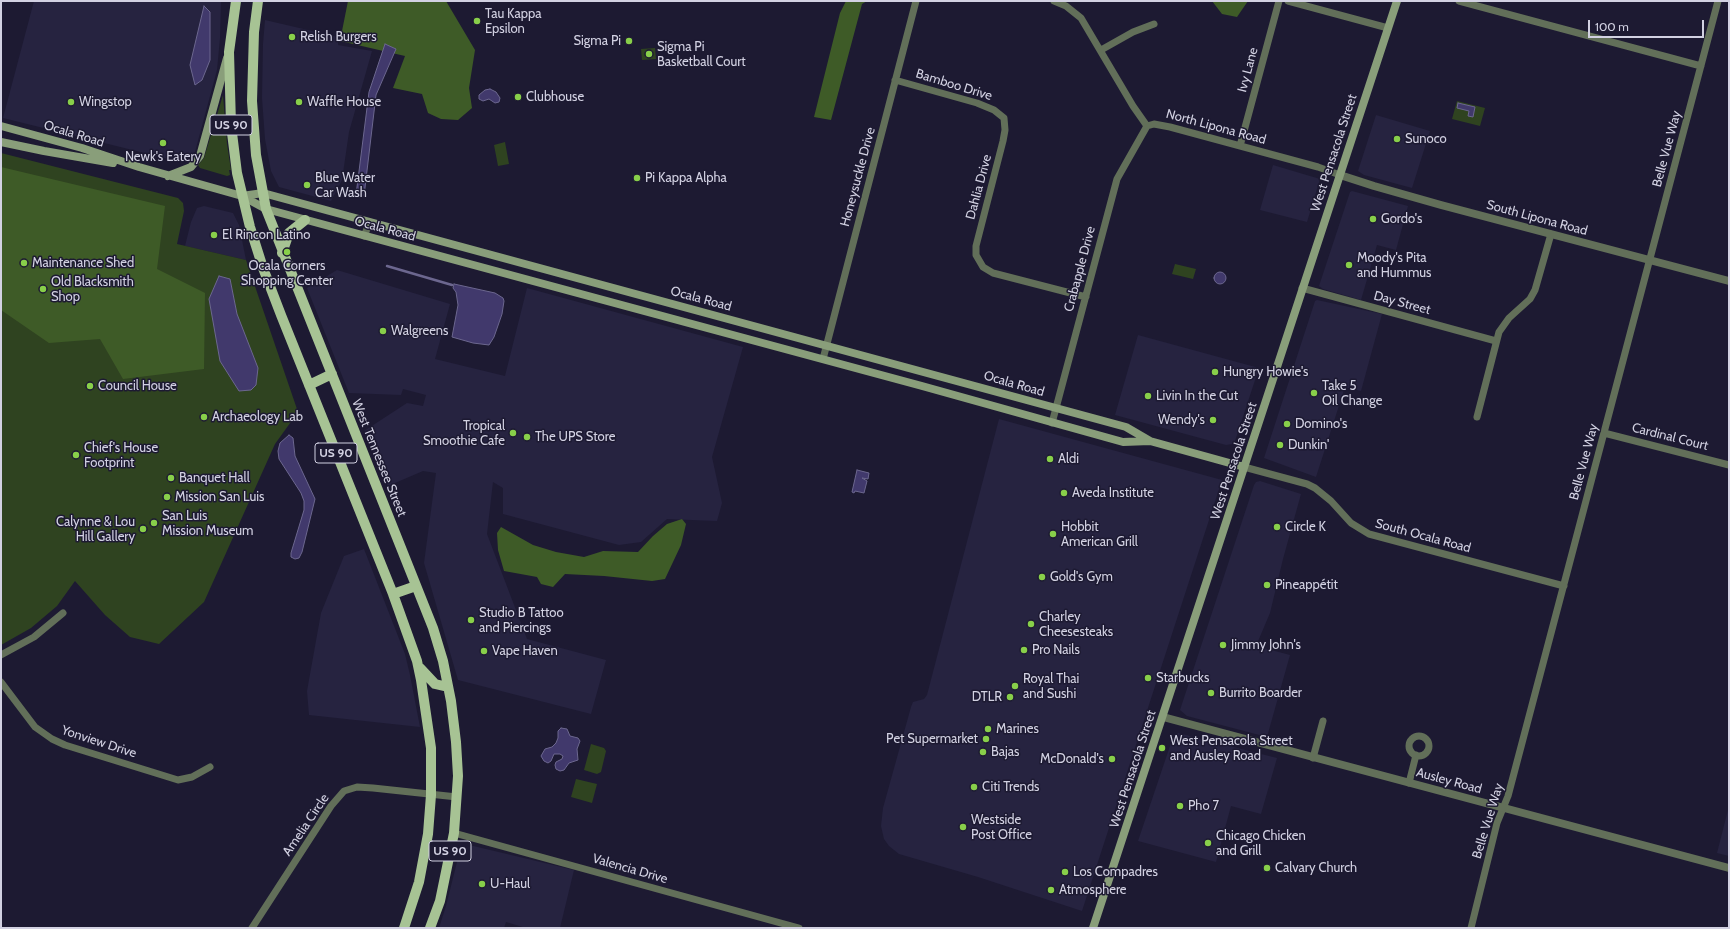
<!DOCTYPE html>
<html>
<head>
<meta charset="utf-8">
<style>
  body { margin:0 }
  #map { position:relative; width:1730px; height:929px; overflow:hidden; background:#1d1a32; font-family:Cabin,sans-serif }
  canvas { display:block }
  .frame { position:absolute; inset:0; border:2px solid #d2d1e2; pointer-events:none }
  .scale { position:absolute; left:1588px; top:20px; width:116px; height:18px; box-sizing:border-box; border:2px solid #d2d1e2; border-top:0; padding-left:5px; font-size:12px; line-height:14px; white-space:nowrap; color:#d2d1e2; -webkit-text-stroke:3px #1d1a32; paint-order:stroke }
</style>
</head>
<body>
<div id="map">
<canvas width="1730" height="929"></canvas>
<div class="frame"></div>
<div class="scale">100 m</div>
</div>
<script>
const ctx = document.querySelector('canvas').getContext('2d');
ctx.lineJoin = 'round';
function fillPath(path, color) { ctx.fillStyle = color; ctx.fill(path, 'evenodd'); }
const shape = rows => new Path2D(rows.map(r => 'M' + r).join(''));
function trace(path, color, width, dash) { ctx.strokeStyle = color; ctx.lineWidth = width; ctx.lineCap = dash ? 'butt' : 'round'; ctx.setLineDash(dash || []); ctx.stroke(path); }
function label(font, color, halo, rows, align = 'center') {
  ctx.font = font + ' Cabin,sans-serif'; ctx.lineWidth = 3; ctx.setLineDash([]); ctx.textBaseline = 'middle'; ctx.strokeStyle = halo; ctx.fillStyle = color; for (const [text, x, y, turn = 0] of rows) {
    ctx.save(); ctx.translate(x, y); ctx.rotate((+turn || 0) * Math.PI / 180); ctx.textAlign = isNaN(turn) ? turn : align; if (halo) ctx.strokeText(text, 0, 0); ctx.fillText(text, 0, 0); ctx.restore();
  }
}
fillPath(shape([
  [34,1,221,1,220,38,217,70,195,152,190,159,181,162,3,118],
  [265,20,338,37,338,45,372,51,349,132,342,180,331,201,279,187,271,171,265,139,262,98,263,44],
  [1376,115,1430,131,1412,188,1364,175,1358,171],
  [1273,165,1320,179,1307,222,1260,210],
  [1352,191,1408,206,1396,250,1377,245,1361,300,1323,289,1319,286,1350,192],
  [204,206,233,213,239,225,246,260,185,246,191,222,197,208],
  [337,270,450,304,435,359,505,376,527,288,743,347,712,457,722,503,717,521,667,519,641,542,619,545,503,514,503,488,493,482,487,534,527,639,606,660,591,714,458,680,424,563,436,473,423,471,388,486,364,431,407,403,423,406,426,395,403,389,401,395,349,393,307,288],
  [1317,300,1382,314,1361,391,1345,387,1316,477,1264,458,1315,301],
  [1138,335,1259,368,1235,441,1232,444,1226,445,1115,415],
  [999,419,1222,480,1082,911,978,877,899,854,889,846,884,839,881,826,883,808,911,707,913,702,924,699,927,695],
  [1260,481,1301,494,1283,559,1270,613,1256,646,1290,655,1267,737,1187,716,1180,710,1254,485,1256,482],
  [364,549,405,654,410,675,420,727,309,715,307,691,321,613,344,556],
  [1178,733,1277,758,1261,814,1231,806,1216,862,1138,841,1173,737],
  [1729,806,1729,856,1717,853],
  [465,844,574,870,560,928,526,928,506,922,504,928,439,928,446,906,461,846]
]), '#262340');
fillPath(shape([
  [655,48,656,59,642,60,641,49],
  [223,95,227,144,231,170,229,170,230,175,227,176,200,168,198,165,204,158],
  [1457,101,1485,108,1480,126,1452,119],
  [505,142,509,164,498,166,494,145],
  [1,153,178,198,183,203,184,211,177,244,246,260,298,412,275,444,204,602,159,644,130,637,105,615,75,581,57,606,31,628,1,645],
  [1175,264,1196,269,1193,279,1172,274],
  [591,744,604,748,606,751,601,772,597,774,584,770],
  [576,779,597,784,592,803,571,797]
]), '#2f4320');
fillPath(shape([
  [348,1,446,1,475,50,469,88,472,108,458,120,441,119,428,113,422,94,393,88,405,56,340,41],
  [846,1,867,1,862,4,831,120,814,117,840,13],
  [1212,1,1248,1,1237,17,1222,14],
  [1,167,165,206,157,269,205,293,204,369,123,379,100,339,49,343,1,310],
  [682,519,686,524,681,545,665,579,652,581,604,576,565,574,553,587,541,584,537,577,504,571,498,550,497,533,501,527,533,545,556,552,584,557,603,551,638,552,653,536,667,524]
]), '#3e5b27');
const water = shape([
  [204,6,210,12,210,60,202,80,195,85,190,65,204,6],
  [385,44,396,49,376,95,364,196,356,195,369,92,385,44],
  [490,89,496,92,500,98,499,102,495,103,489,99,483,101,479,99,479,95,485,90,490,89],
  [1458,103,1475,107,1473,117,1468,116,1469,111,1457,108,1458,103],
  '1214 278a6 6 0 1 1 12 0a6 6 0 1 1-12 0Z',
  [219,276,230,279,237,314,258,368,256,385,251,390,239,391,220,361,209,299,219,276],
  [454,284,495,293,503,298,504,301,502,314,494,337,489,345,473,343,452,337,458,305,456,292,453,288,454,284],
  [289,435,293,438,295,456,315,499,302,552,299,558,295,559,291,557,291,553,304,510,304,501,301,493,279,459,278,451,280,443,289,435],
  [857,470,869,473,868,479,862,478,867,481,864,493,855,491,854,493,852,492,857,470],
  [561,728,567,729,570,736,578,738,580,741,577,749,578,760,569,763,564,770,560,771,556,769,555,765,556,762,562,759,563,756,560,754,554,754,551,761,548,763,544,761,541,756,545,749,552,747,556,743,558,738,558,731,561,728]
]);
fillPath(water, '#41396c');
trace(water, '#6c678f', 1);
trace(shape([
  [387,266,452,285]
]), '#6c678f', 2.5);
trace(shape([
  [1054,1,1066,6,1081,18,1133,106,1147,126],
  [1288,1,1388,28],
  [1459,1,1701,66],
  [1101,50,1133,32,1154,24],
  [895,80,977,103,994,110,1004,118,1005,130,1003,141,976,246,976,255,983,267,993,273,1086,297],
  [1147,126,1154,124,1170,127,1318,167,1340,175],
  [1240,146,1279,1],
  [364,236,370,222],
  [1302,288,1496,341],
  [823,359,916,1],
  [1477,417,1499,332,1509,318,1530,299,1535,290,1551,234],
  [1052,423,1117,179,1147,126],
  [1604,433,1729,465],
  [1244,467,1307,484,1315,488,1331,501,1351,523,1369,534,1564,586],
  [1,655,34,637,63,613],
  [1,682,35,727,52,739,65,745,178,780,192,777,210,767],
  '1409 746a10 10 0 1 1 20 0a10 10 0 1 1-20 0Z',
  [1313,758,1323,721],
  [1409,783,1416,755],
  [454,833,799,928],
  [252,928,331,806,344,791,357,787,373,788,457,797],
  [1471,928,1497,823,1508,796,1718,1]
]), '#626f59', 7);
trace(shape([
  [1340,175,1374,186,1441,205,1729,281],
  [1163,717,1729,868]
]), '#626f59', 8);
trace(shape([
  [1,126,82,148,139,167,242,196,266,209,922,386,1123,442,1150,441,1244,467],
  [1,142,44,151,113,163],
  [168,176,191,167,200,156,227,58],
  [242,196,263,193,455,245,1126,427,1150,441],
  [1093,928,1397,1]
]), '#899e7a', 8);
trace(shape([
  [236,1,229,52,231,125,237,173,250,227,263,268,281,315,393,594,417,661,421,680,431,748,431,795,428,834,419,882,404,928],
  [258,1,254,32,252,101,256,155,266,209,433,628,443,661,451,701,456,742,458,776,454,833,440,901,430,928],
  [282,253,289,233,305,220],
  [309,385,332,374],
  [393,594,416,586],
  [420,668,435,684,448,687]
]), '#a7c394', 10);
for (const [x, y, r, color] of [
  [477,21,4,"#88cf4a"],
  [292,37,4,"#88cf4a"],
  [629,41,4,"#88cf4a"],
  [649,54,4,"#88cf4a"],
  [518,97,4,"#88cf4a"],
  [71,102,4,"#88cf4a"],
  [299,102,4,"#88cf4a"],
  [1397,139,4,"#88cf4a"],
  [163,143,4,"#88cf4a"],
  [637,178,4,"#88cf4a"],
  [307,185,4,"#88cf4a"],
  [1373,219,4,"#88cf4a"],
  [214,235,4,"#88cf4a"],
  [287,252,4,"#88cf4a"],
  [24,263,4,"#88cf4a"],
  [1349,265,4,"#88cf4a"],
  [43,289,4,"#88cf4a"],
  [383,331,4,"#88cf4a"],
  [1215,372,4,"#88cf4a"],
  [90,386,4,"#88cf4a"],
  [1314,393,4,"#88cf4a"],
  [1148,396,4,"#88cf4a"],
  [204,417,4,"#88cf4a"],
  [1213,420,4,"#88cf4a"],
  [1287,424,4,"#88cf4a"],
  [513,433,4,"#88cf4a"],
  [527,437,4,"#88cf4a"],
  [1280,445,4,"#88cf4a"],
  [76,455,4,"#88cf4a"],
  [1050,459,4,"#88cf4a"],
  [171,478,4,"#88cf4a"],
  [1064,493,4,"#88cf4a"],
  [167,497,4,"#88cf4a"],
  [154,523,4,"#88cf4a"],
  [1277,527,4,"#88cf4a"],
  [143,529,4,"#88cf4a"],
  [1053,534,4,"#88cf4a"],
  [1042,577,4,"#88cf4a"],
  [1267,585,4,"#88cf4a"],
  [471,620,4,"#88cf4a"],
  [1031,624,4,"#88cf4a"],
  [1223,645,4,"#88cf4a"],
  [1024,650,4,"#88cf4a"],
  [484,651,4,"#88cf4a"],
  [1148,678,4,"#88cf4a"],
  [1015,686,4,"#88cf4a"],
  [1211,693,4,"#88cf4a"],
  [1010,697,4,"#88cf4a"],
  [988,729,4,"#88cf4a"],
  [986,739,4,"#88cf4a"],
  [1162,748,4,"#88cf4a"],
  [983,752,4,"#88cf4a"],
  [1112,759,4,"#88cf4a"],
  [974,787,4,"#88cf4a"],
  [1180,806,4,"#88cf4a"],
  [963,827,4,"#88cf4a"],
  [1208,843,4,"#88cf4a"],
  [1267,868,4,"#88cf4a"],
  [1065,872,4,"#88cf4a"],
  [482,884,4,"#88cf4a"],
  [1051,890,4,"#88cf4a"]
]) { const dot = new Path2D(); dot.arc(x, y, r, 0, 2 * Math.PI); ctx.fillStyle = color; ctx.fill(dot); trace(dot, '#1d1a32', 1.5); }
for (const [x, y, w] of [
  [231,125,42],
  [336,453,42],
  [450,851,42]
]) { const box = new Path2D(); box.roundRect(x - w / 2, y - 10, w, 20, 3); ctx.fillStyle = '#1d1a32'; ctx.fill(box); trace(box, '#d2d1e2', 1); }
label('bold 12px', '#d2d1e2', null, [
  ["US 90",231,125],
  ["US 90",336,453],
  ["US 90",450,851]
]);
label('13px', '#d2d1e2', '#1d1a32', [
  ["Tau Kappa",485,14],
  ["Epsilon",485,29],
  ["Relish Burgers",300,37],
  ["Sigma Pi",621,41,"right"],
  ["Sigma Pi",657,47],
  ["Basketball Court",657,62],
  ["Clubhouse",526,97],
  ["Wingstop",79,102],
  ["Waffle House",307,102],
  ["Sunoco",1405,139],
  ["Newk's Eatery",163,157,"center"],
  ["Blue Water",315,178],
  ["Car Wash",315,193],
  ["Pi Kappa Alpha",645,178],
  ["Gordo's",1381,219],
  ["El Rincon Latino",222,235],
  ["Moody's Pita",1357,258],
  ["and Hummus",1357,273],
  ["Maintenance Shed",32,263],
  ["Ocala Corners",287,266,"center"],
  ["Shopping Center",287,281,"center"],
  ["Old Blacksmith",51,282],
  ["Shop",51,297],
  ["Walgreens",391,331],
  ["Hungry Howie's",1223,372],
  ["Council House",98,386],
  ["Take 5",1322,386],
  ["Oil Change",1322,401],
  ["Livin In the Cut",1156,396],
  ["Archaeology Lab",212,417],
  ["Wendy's",1205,420,"right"],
  ["Domino's",1295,424],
  ["Tropical",505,426,"right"],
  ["Smoothie Cafe",505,441,"right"],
  ["The UPS Store",535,437],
  ["Dunkin'",1288,445],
  ["Chief's House",84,448],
  ["Footprint",84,463],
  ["Aldi",1058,459],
  ["Banquet Hall",179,478],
  ["Aveda Institute",1072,493],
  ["Mission San Luis",175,497],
  ["San Luis",162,516],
  ["Mission Museum",162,531],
  ["Calynne & Lou",135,522,"right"],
  ["Hill Gallery",135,537,"right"],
  ["Hobbit",1061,527],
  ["American Grill",1061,542],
  ["Circle K",1285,527],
  ["Gold's Gym",1050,577],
  ["Pineappétit",1275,585],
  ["Studio B Tattoo",479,613],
  ["and Piercings",479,628],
  ["Charley",1039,617],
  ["Cheesesteaks",1039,632],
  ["Jimmy John's",1231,645],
  ["Pro Nails",1032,650],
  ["Vape Haven",492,651],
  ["Starbucks",1156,678],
  ["Royal Thai",1023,679],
  ["and Sushi",1023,694],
  ["Burrito Boarder",1219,693],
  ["DTLR",1002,697,"right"],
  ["Marines",996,729],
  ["Pet Supermarket",978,739,"right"],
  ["West Pensacola Street",1170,741],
  ["and Ausley Road",1170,756],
  ["Bajas",991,752],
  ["McDonald's",1104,759,"right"],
  ["Citi Trends",982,787],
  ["Pho 7",1188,806],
  ["Westside",971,820],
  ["Post Office",971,835],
  ["Chicago Chicken",1216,836],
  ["and Grill",1216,851],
  ["Calvary Church",1275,868],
  ["Los Compadres",1073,872],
  ["U-Haul",490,884],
  ["Atmosphere",1059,890]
], 'left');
label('13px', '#d2d1e2', '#1d1a32', [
  ["Ivy Lane",1248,70,-75],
  ["Bamboo Drive",954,85,17],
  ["North Lipona Road",1216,127,15],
  ["Ocala Road",74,134,17],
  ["Belle Vue Way",1667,149,-75],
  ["West Pensacola Street",1334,153,-72],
  ["Honeysuckle Drive",858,177,-75],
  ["Dahlia Drive",979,187,-75],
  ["South Lipona Road",1537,218,15],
  ["Ocala Road",385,229,15],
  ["Crabapple Drive",1080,269,-75],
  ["Ocala Road",701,299,15],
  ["Day Street",1402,303,15],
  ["Ocala Road",1014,384,16],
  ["Cardinal Court",1670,437,14],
  ["West Tennessee Street",379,458,68],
  ["West Pensacola Street",1234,461,-72],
  ["Belle Vue Way",1584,462,-75],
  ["South Ocala Road",1423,536,15],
  ["Yonview Drive",99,742,18],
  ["West Pensacola Street",1133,769,-72],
  ["Ausley Road",1449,781,15],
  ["Belle Vue Way",1488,821,-73],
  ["Amelia Circle",306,825,-56],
  ["Valencia Drive",630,869,16]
]);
</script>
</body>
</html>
